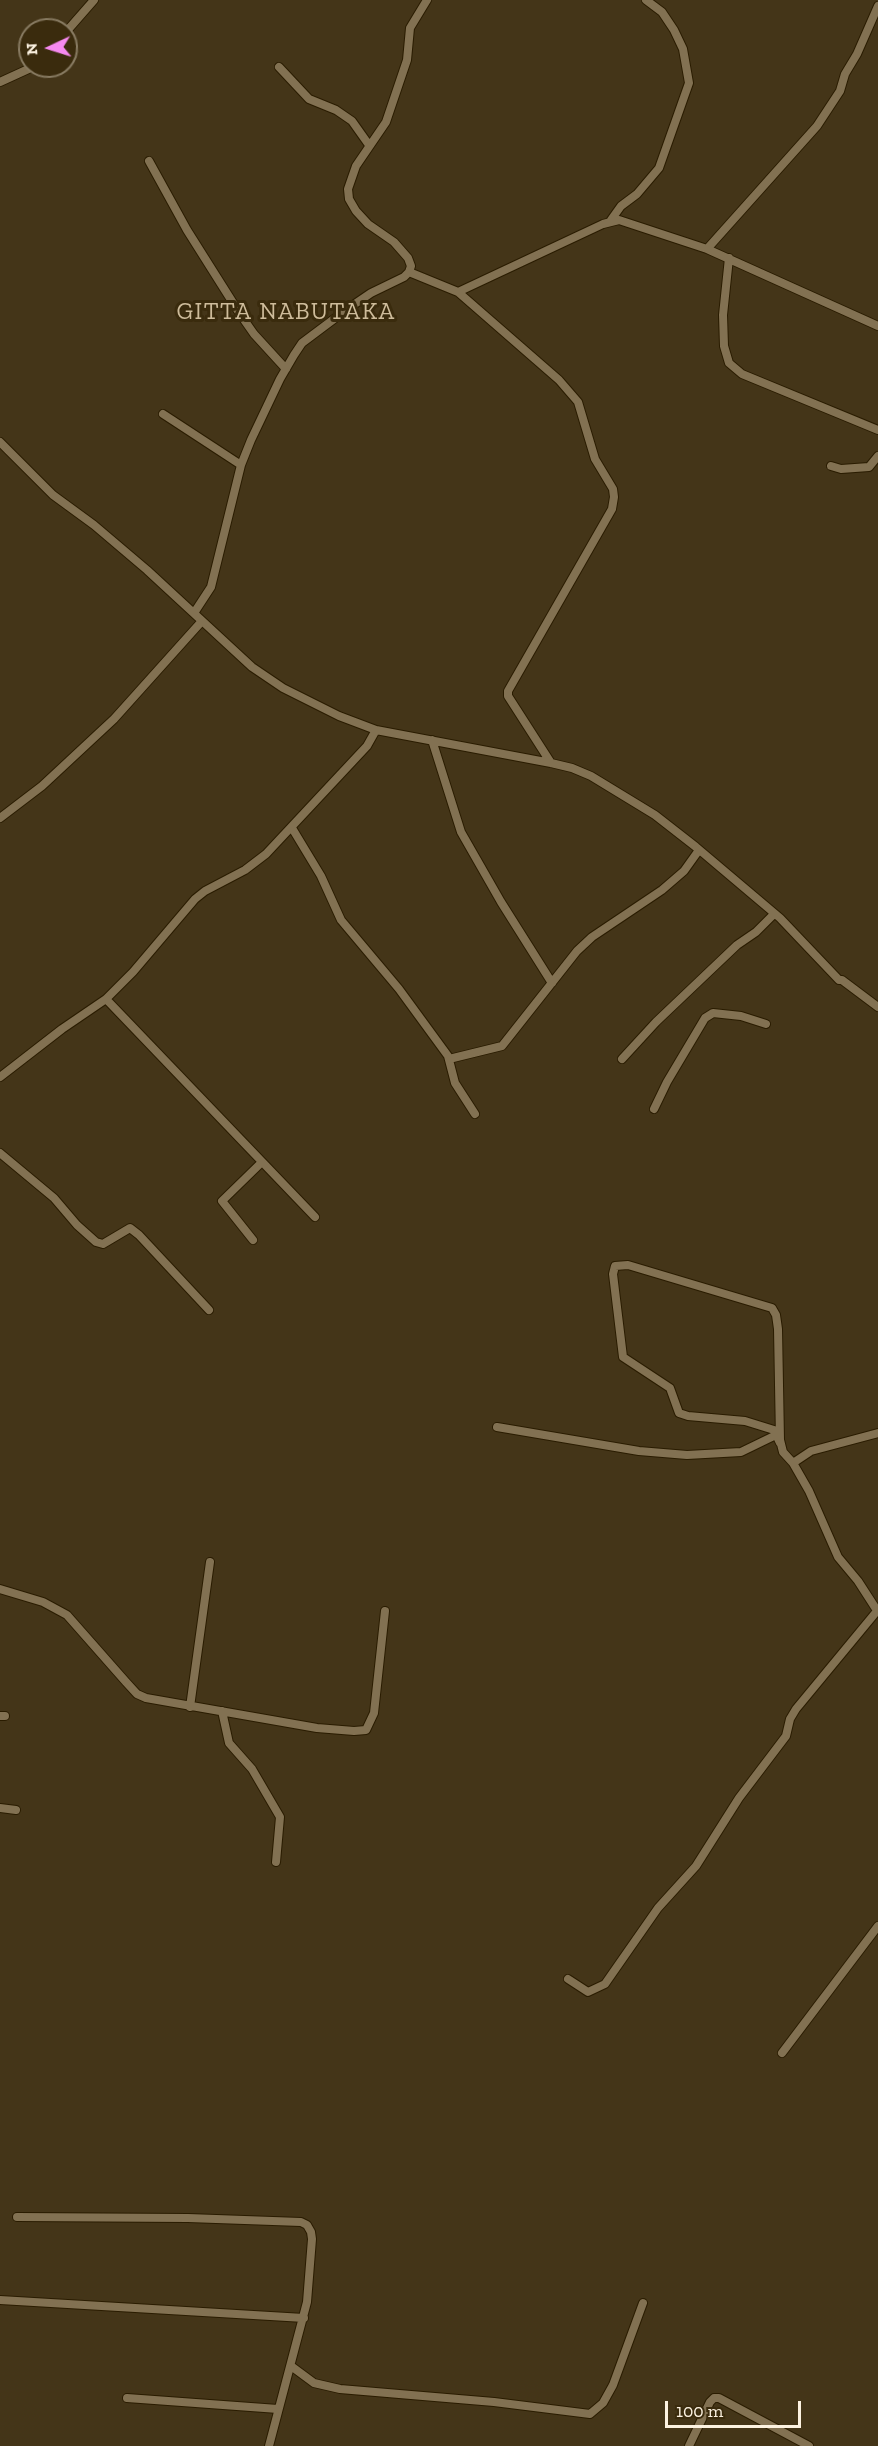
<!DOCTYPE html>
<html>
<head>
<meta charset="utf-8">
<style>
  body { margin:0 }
  #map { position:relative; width:878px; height:2446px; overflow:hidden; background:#443518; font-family:"Zilla Slab",serif }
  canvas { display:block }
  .north { position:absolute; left:18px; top:18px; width:60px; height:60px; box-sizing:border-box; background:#3a2b0d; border:2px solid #887b62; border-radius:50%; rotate:266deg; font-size:16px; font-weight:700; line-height:24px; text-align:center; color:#fcf2e1 }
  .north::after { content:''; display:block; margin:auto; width:21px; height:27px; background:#f589ef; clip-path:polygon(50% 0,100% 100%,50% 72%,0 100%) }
  .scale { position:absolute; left:665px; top:2401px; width:136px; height:27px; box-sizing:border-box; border:3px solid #fcf2e1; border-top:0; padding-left:8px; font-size:18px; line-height:21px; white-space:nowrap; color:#fcf2e1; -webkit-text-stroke:4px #3a2b0d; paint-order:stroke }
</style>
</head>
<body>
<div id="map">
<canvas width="878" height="2446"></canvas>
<div class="north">N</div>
<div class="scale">100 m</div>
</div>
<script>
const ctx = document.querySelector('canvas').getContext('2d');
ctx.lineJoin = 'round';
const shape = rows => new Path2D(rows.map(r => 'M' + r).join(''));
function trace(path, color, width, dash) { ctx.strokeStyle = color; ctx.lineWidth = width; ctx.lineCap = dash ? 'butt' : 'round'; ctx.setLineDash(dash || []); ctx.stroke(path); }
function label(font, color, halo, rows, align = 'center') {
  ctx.font = font + ' "Zilla Slab",serif'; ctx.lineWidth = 6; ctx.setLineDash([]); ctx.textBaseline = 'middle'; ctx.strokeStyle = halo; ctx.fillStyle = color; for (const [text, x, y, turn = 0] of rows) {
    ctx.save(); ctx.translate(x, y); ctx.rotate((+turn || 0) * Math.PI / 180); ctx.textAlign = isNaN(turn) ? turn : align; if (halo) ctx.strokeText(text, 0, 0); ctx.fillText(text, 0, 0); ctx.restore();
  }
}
const street = shape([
  [66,32,94,0],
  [279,67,309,99,336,110,352,121,369,145],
  [0,82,35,66],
  [149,161,187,230,240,314,254,334,286,369],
  [611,220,621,206,637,194,659,168,689,83,683,49,674,30,662,12,646,0],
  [707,249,817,126,840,91,845,74,857,54,878,6],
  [729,258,723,315,724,346,729,363,742,374,878,430],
  [409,272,458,292,559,380,578,402,595,459,613,489,614,497,612,509,508,691,508,696,551,763],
  [458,292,603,224,619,220,707,249,878,326],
  [163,414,241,465],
  [0,442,53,495,94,525,147,570,252,667,283,688,339,716,376,730,551,763,572,768,591,776,655,815,696,847,780,918,839,980,842,980,878,1007],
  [831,466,841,469,869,467,878,456],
  [194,613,211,587,241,465,251,440,280,379,294,355,302,343,346,310,371,293,404,277,409,272,411,266,408,258,394,242,368,224,356,211,349,199,348,189,356,166,386,122,407,60,410,28,427,0],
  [432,740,461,832,501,902,552,983],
  [0,818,42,786,114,719,202,621],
  [292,828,321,876,341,920,399,989,448,1056,455,1083,475,1114],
  [106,999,315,1217],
  [449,1059,502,1046,577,951,592,937,662,890,684,871,699,850],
  [622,1059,656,1022,737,945,756,932,774,914],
  [0,1077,62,1029,106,999,133,972,195,899,205,891,245,870,266,854,367,746,376,730],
  [654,1109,667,1082,705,1018,713,1013,741,1016,766,1024],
  [0,1153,54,1198,77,1225,96,1242,103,1244,130,1228,139,1235,209,1310],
  [253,1240,222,1201,262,1162],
  [497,1427,639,1451,687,1455,741,1452,776,1435],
  [878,1433,811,1451,793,1463,809,1491,838,1557,858,1581,878,1612],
  [780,1443,774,1430,745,1421,688,1416,679,1413,670,1388,623,1357,613,1274,615,1266,628,1265,772,1308,776,1315,778,1329,780,1440,783,1452,793,1463],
  [0,1589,43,1602,67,1615,126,1682,137,1694,146,1698,317,1728,354,1731,366,1730,374,1713,385,1611],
  [190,1707,210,1562],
  [222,1711,229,1743,252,1769,280,1817,276,1862],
  [0,1716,5,1716],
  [0,1808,16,1810],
  [568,1979,588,1992,605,1984,658,1908,696,1866,739,1798,786,1736,790,1719,796,1709,877,1611],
  [782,2053,878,1926],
  [17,2217,188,2218,301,2222,307,2225,311,2232,312,2239,307,2302,269,2446],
  [0,2300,304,2318],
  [291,2366,314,2383,340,2389,494,2402,590,2414,603,2403,613,2385,643,2303],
  [127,2398,278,2409],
  [689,2446,710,2402,714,2398,719,2398,809,2446]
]);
trace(street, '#2a1c00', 10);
trace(street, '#827152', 8);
ctx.letterSpacing = '1.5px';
label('24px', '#cebc9b', '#3a2b0d', [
  ["GITTA NABUTAKA",286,312]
]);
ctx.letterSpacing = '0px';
</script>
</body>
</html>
